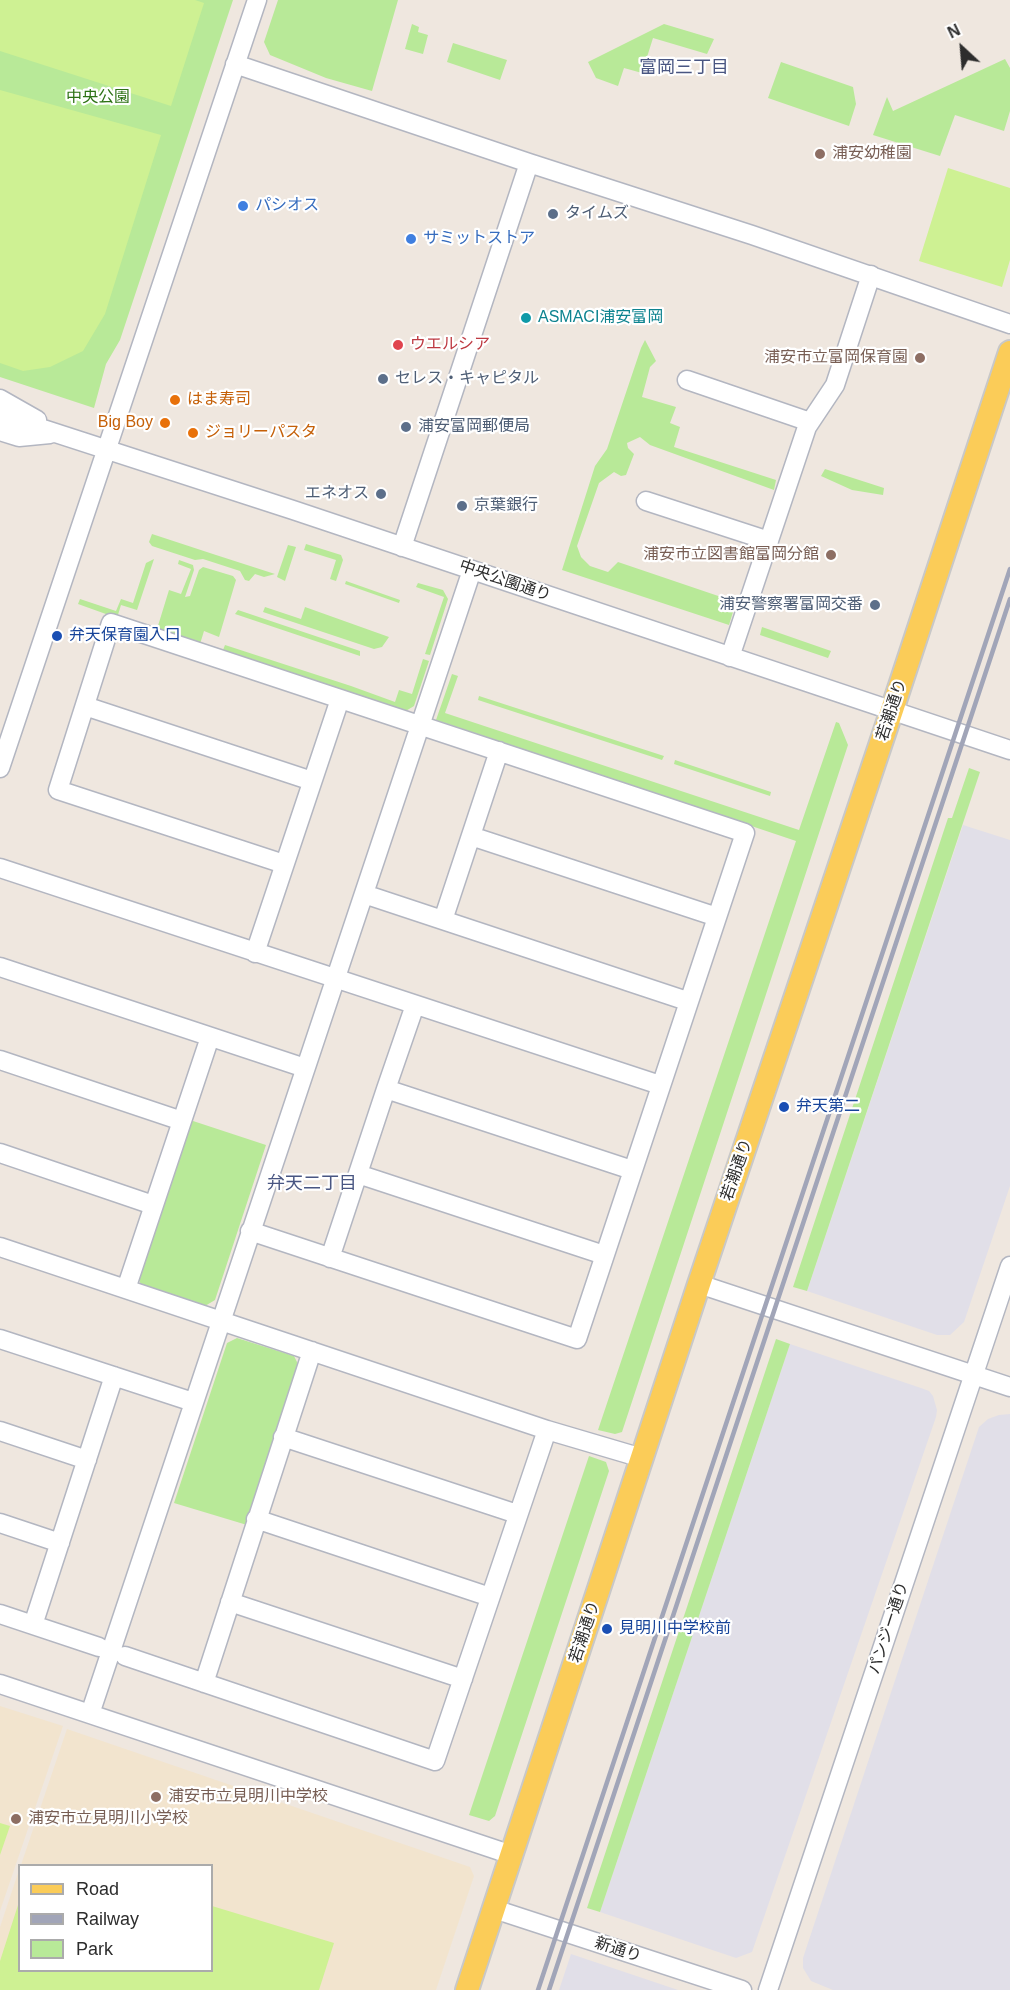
<!DOCTYPE html>
<html>
<head>
<meta charset="utf-8">
<style>
  body { margin:0 }
  #map { position:relative; width:1010px; height:1990px; overflow:hidden; background:#efe7df; font-family:Helvetica,sans-serif }
  canvas { display:block }
  .legend { position:absolute; left:18px; top:1864px; width:195px; height:108px; box-sizing:border-box; background:#fff; border:2px solid #ababab; margin:0; padding:8px 10px; list-style:none; font-size:18px; color:#2d2d2d }
  .legend li { display:flex; align-items:center; gap:12px; height:30px }
  .legend b { width:30px; border:2px solid #ababab }
  .north { position:absolute; left:932px; top:18px; width:60px; height:60px; -webkit-text-stroke:4px #fff; paint-order:stroke; rotate:334deg; font-size:16px; font-weight:700; line-height:24px; text-align:center; color:#2d2d2d }
  .north::after { content:''; display:block; margin:auto; width:21px; height:27px; background:#2d2d2d; clip-path:polygon(50% 0,100% 100%,50% 72%,0 100%) }
</style>
</head>
<body>
<div id="map">
<canvas width="1010" height="1990"></canvas>
<ul class="legend">
<li><b style="height:8px;background:#fbcc58"></b>Road</li>
<li><b style="height:8px;background:#a1a5b8"></b>Railway</li>
<li><b style="height:16px;background:#b8e998"></b>Park</li>
</ul>
<div class="north">N</div>
</div>
<script>
const ctx = document.querySelector('canvas').getContext('2d');
ctx.lineJoin = 'round';
function fillPath(path, color) { ctx.fillStyle = color; ctx.fill(path, 'evenodd'); }
const shape = rows => new Path2D(rows.map(r => 'M' + r).join(''));
function trace(path, color, width, dash) { ctx.strokeStyle = color; ctx.lineWidth = width; ctx.lineCap = dash ? 'butt' : 'round'; ctx.setLineDash(dash || []); ctx.stroke(path); }
function label(font, color, halo, rows, align = 'center') {
  ctx.font = font + ' Helvetica,"Noto Sans JP",sans-serif'; ctx.lineWidth = 4.5; ctx.setLineDash([]); ctx.textBaseline = 'middle'; ctx.strokeStyle = halo; ctx.fillStyle = color; for (const [text, x, y, turn = 0] of rows) {
    ctx.save(); ctx.translate(x, y); ctx.rotate((+turn || 0) * Math.PI / 180); ctx.textAlign = isNaN(turn) ? turn : align; if (halo) ctx.strokeText(text, 0, 0); ctx.fillText(text, 0, 0); ctx.restore();
  }
}
fillPath(shape([
  [963,825,1010,840,1010,1186,964,1322,950,1335,937,1335,807,1291],
  [790,1344,921,1388,929,1391,933,1396,937,1410,936,1417,752,1952,736,1958,600,1912],
  [1010,1414,1010,1990,833,1990,811,1981,803,1968,803,1958,979,1427,988,1419,999,1415],
  [571,1954,678,1990,559,1990]
]), '#e1dfe8');
fillPath(shape([
  [0,1706,63,1726,0,1911],
  [67,1729,470,1867,474,1876,436,1990,0,1990,0,1927,19,1870,20,1970,212,1970,212,1866,21,1865]
]), '#f2e4ce');
fillPath(shape([
  [0,0,233,0,120,340,106,364,94,408,0,377],
  [278,0,398,0,372,91,326,78,270,55,264,42],
  [412,24,419,27,418,32,428,35,423,54,405,49],
  [664,24,714,39,707,54,653,38,642,73,624,68,618,86,596,78,588,62],
  [453,43,507,60,500,80,447,62],
  [1005,59,1010,68,1010,111,1004,131,955,115,940,156,873,135,887,97,893,111],
  [781,62,853,87,856,104,849,126,768,98],
  [645,340,656,361,650,367,642,397,676,407,670,423,680,427,674,447,776,480,774,490,650,445,640,437,627,443,628,448,634,454,626,475,621,476,614,472,599,483,577,546,581,557,590,566,608,572,618,562,736,602,729,625,562,570,595,466,607,449,641,348],
  [825,469,884,488,883,495,852,490,821,476],
  [152,534,216,555,275,574,264,577,255,574,249,581,245,580,240,571,203,559,195,560,152,546,149,542],
  [306,544,341,555,343,560,336,581,330,579,336,560,304,550],
  [288,545,296,547,285,581,277,577],
  [154,559,137,610,121,605,117,618,78,604,80,599,116,611,121,599,133,603,146,563],
  [179,560,193,565,194,570,185,597,190,596,199,570,203,567,233,576,236,580,219,637,204,631,200,644,157,629,169,590,181,594,191,569,178,564],
  [346,581,400,600,399,603,345,584],
  [418,583,443,590,448,599,430,655,425,654,444,597,416,587],
  [265,607,301,619,305,607,389,637,382,647,374,649,263,612],
  [238,610,360,651,360,656,235,614],
  [762,627,831,651,828,658,760,635],
  [225,645,351,686,395,702,399,690,412,694,423,659,429,661,414,706,404,712,223,650],
  [452,674,458,676,445,713,799,830,836,722,839,723,848,745,622,1432,615,1434,598,1430,796,841,436,720],
  [479,696,664,756,662,760,478,700],
  [675,760,771,792,770,796,674,764],
  [969,768,980,772,807,1291,793,1287,948,818,952,818],
  [190,1120,266,1145,215,1300,205,1306,141,1285,138,1277],
  [237,1338,294,1356,299,1366,247,1525,174,1503,227,1343],
  [776,1339,790,1344,600,1912,587,1908],
  [589,1456,606,1462,609,1471,495,1816,489,1821,469,1815]
]), '#b8e998');
fillPath(shape([
  [0,0,195,0,204,3,171,106,0,51],
  [0,90,161,135,105,314,83,351,50,367,23,371,0,363],
  [948,168,1010,188,1010,260,1002,287,919,261],
  [0,1823,10,1826,0,1855],
  [19,1902,20,1970,212,1970,212,1906,334,1943,319,1990,0,1990,0,1961]
]), '#cef193');
const minor = shape([
  [235,64,529,163,752,235,1010,324],
  [687,380,810,422],
  [0,399,37,420],
  [0,415,293,510,1010,750],
  [0,431,19,437,50,434],
  [646,501,769,541],
  [402,547,529,163],
  [730,657,807,427,835,385,871,275],
  [85,706,312,781],
  [0,768,257,0],
  [471,836,717,917],
  [0,868,660,1085],
  [364,894,687,1001],
  [443,920,499,751],
  [255,953,340,699],
  [0,967,305,1068],
  [0,1060,182,1121],
  [386,1089,632,1170],
  [0,1153,153,1205],
  [358,1174,604,1255],
  [250,1231,577,1339,745,833,111,623,58,790,284,864],
  [0,1247,547,1430,642,1458],
  [330,1258,386,1089,415,1005],
  [699,1284,1010,1387],
  [126,1289,210,1037],
  [0,1339,193,1402],
  [0,1431,87,1460],
  [283,1437,517,1514],
  [256,1519,490,1597],
  [0,1523,60,1543],
  [230,1602,463,1679],
  [0,1614,99,1647],
  [33,1625,114,1376],
  [125,1656,435,1761,547,1430],
  [204,1683,312,1351],
  [0,1684,512,1855],
  [90,1714,472,570],
  [494,1909,742,1990],
  [768,1990,1010,1266]
]);
const major = shape([
  [467,1990,699,1284,892,710,1010,352]
]);
trace(minor, '#b3b6c1', 21);
trace(major, '#c8c8c8', 26);
trace(minor, '#fff', 18);
trace(major, '#fbcc58', 22);
trace(shape([
  [538,1990,1010,569],
  [549,1990,1010,599]
]), '#a1a5b8', 4.5);
for (const [x, y, r, color] of [
  [820,154,6,"#8d6e63"],
  [243,206,6,"#3f7fe0"],
  [553,214,6,"#5c6f8a"],
  [411,239,6,"#3f7fe0"],
  [526,318,6,"#0f9aa8"],
  [398,345,6,"#e0444e"],
  [920,358,6,"#8d6e63"],
  [383,379,6,"#5c6f8a"],
  [175,400,6,"#e8710a"],
  [165,423,6,"#e8710a"],
  [406,427,6,"#5c6f8a"],
  [193,433,6,"#e8710a"],
  [381,494,6,"#5c6f8a"],
  [462,506,6,"#5c6f8a"],
  [831,555,6,"#8d6e63"],
  [875,605,6,"#5c6f8a"],
  [57,636,6,"#1a4fb4"],
  [784,1107,6,"#1a4fb4"],
  [607,1629,6,"#1a4fb4"],
  [156,1797,6,"#8d6e63"],
  [16,1819,6,"#8d6e63"]
]) { const dot = new Path2D(); dot.arc(x, y, r, 0, 2 * Math.PI); ctx.fillStyle = color; ctx.fill(dot); trace(dot, '#fff', 2); }
label('16px', '#2d7215', '#fff', [
  ["中央公園",98,98]
]);
label('16px', '#785e54', '#fff', [
  ["浦安幼稚園",832,154],
  ["浦安市立富岡保育園",908,358,"right"],
  ["浦安市立図書館富岡分館",819,555,"right"],
  ["浦安市立見明川中学校",168,1797],
  ["浦安市立見明川小学校",28,1819]
], 'left');
label('16px', '#366cbe', '#fff', [
  ["パシオス",255,206],
  ["サミットストア",423,239]
], 'left');
label('16px', '#4e5e75', '#fff', [
  ["タイムズ",565,214],
  ["セレス・キャピタル",395,379],
  ["浦安富岡郵便局",418,427],
  ["エネオス",369,494,"right"],
  ["京葉銀行",474,506],
  ["浦安警察署富岡交番",863,605,"right"]
], 'left');
label('16px', '#0d838f', '#fff', [
  ["ASMACI浦安富岡",538,318]
], 'left');
label('16px', '#be3a42', '#fff', [
  ["ウエルシア",410,345]
], 'left');
label('16px', '#c56008', '#fff', [
  ["はま寿司",187,400],
  ["Big Boy",153,423,"right"],
  ["ジョリーパスタ",205,433]
], 'left');
label('16px', '#2d2d2d', '#fff', [
  ["中央公園通り",505,581,19],
  ["若潮通り",892,710,-72],
  ["若潮通り",737,1170,-71],
  ["パンジー通り",889,1628,-72],
  ["若潮通り",585,1632,-72],
  ["新通り",618,1950,18]
]);
label('16px', '#164399', '#fff', [
  ["弁天保育園入口",69,636],
  ["弁天第二",796,1107],
  ["見明川中学校前",619,1629]
], 'left');
label('18px', '#495682', '#fff', [
  ["富岡三丁目",684,68],
  ["弁天二丁目",312,1184]
]);
</script>
</body>
</html>
